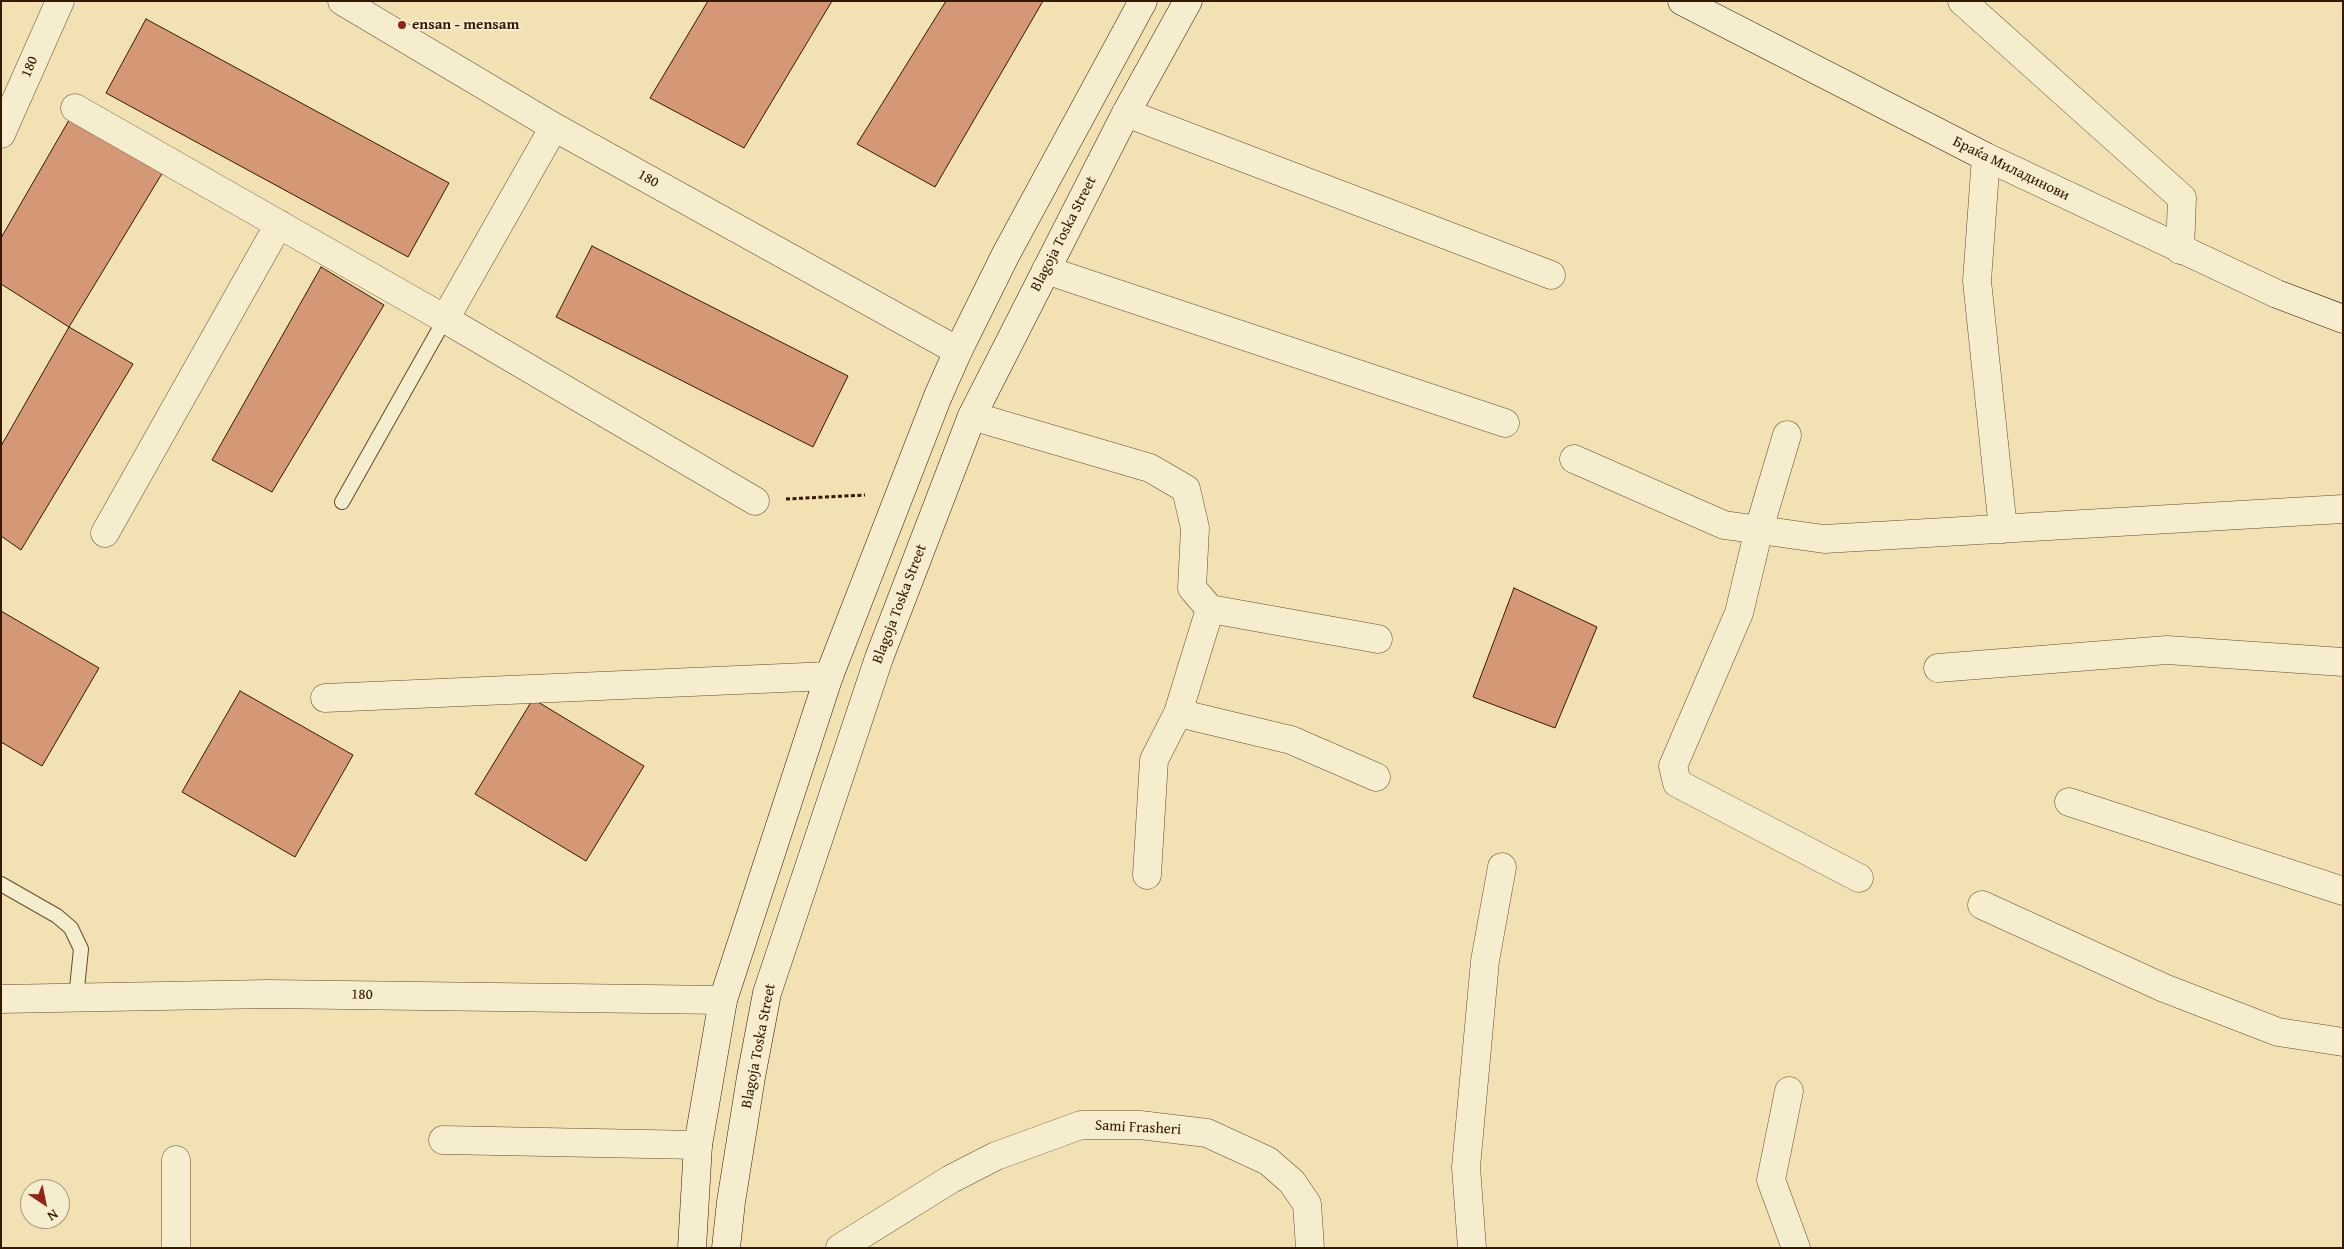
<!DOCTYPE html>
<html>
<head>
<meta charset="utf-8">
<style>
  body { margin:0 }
  #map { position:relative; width:2344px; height:1249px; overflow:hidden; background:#f1e1b3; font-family:"Gentium Book Plus",serif }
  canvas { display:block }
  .frame { position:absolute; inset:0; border:2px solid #351902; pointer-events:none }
  .north { position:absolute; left:20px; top:1179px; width:50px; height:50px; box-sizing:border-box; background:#f6ecce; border:1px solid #a9987c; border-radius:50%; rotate:146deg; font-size:14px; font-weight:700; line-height:20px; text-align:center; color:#351902 }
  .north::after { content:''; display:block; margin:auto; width:18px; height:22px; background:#8f2418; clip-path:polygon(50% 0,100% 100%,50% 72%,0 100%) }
</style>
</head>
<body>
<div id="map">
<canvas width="2344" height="1249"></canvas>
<div class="frame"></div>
<div class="north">N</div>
</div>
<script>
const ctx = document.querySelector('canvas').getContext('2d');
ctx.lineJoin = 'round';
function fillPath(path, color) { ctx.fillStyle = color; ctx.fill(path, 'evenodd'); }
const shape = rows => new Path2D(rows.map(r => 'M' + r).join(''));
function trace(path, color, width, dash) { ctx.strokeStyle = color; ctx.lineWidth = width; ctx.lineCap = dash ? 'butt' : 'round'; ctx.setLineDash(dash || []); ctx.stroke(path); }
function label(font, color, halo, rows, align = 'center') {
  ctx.font = font + ' "Gentium Book Plus",serif'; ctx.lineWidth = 4; ctx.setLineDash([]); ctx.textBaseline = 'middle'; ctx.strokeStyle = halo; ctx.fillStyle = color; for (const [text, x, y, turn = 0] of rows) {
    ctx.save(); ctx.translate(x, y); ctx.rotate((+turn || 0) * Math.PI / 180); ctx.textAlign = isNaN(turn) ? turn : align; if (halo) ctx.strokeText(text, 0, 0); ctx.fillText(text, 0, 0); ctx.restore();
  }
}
const building = shape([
  [708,1,832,1,744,148,650,98,708,1],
  [946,1,1043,1,935,187,857,144,946,1],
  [146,19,449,183,408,257,106,93,146,19],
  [72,115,169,162,69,327,1,284,1,238,72,115],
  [592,246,848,376,813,447,556,317,592,246],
  [321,267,384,305,272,492,212,460,321,267],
  [69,327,133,364,21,550,1,536,1,446,69,327],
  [1514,588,1597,627,1555,728,1473,697,1514,588],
  [1,611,99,668,42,766,1,742,1,611],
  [240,691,353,755,295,857,182,792,240,691],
  [533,699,644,766,586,861,475,794,533,699]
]);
fillPath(building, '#d59876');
trace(building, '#351902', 1);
const lane = shape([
  [342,502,445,319],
  [1,884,57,916,71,928,81,949,76,998]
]);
const street = shape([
  [342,1,554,127,958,351],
  [1962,1,2182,198,2180,250],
  [75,108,445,319],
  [1126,113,1551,275],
  [554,127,445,319,755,501],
  [1,134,60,1],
  [1986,157,1977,281,2003,529],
  [1046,270,1505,423],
  [972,416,1150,468,1186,489,1195,528,1192,588,1210,609,1378,639],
  [1787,435,1759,529,1739,613,1673,766,1677,783,1859,878],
  [1574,459,1724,525,1824,539,2343,509],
  [105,533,279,224],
  [1938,668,2167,650,2343,662],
  [325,698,829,676],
  [1178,713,1291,740,1376,777],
  [2069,802,2343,891],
  [1147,875,1154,760,1178,713,1210,609],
  [1982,905,2164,988,2278,1032,2343,1042],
  [1,999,268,994,723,1000],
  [1789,1091,1771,1180,1796,1248],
  [443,1140,698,1145],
  [176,1248,176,1160],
  [840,1248,951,1179,996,1156,1081,1125,1140,1125,1207,1133,1268,1161,1292,1182,1307,1204,1310,1248],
  [1472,1248,1466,1167,1485,961,1502,867]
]);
const secondary = shape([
  [1682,1,1986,157,2277,294,2343,319],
  [692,1248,698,1145,723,1000,829,676,938,396,958,351,1006,254,1143,1],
  [726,1248,731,1202,751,1077,767,993,879,658,972,416,1126,113,1188,1]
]);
trace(lane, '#644b2e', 16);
trace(street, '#644b2e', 29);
trace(secondary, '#351902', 29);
trace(shape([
  [786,499,865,495]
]), '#351902', 3, [4, 2.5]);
trace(lane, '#f6ecce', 14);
trace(street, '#f6ecce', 28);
trace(secondary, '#f6ecce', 28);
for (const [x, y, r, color] of [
  [402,25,5,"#8f2418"]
]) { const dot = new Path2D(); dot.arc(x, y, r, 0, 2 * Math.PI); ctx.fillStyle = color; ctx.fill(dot); trace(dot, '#f6ecce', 2); }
label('bold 15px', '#351902', '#f6ecce', [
  ["ensan - mensam",412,25]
], 'left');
label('15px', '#351902', '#f6ecce', [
  ["180",30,67,-67],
  ["Браќа Миладинови",2011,169,26],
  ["180",648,179,29],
  ["Blagoja Toska Street",1064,234,-63],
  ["Blagoja Toska Street",900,604,-69],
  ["180",362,995,1],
  ["Blagoja Toska Street",759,1046,-79],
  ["Sami Frasheri",1138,1128,3]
]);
</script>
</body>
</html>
